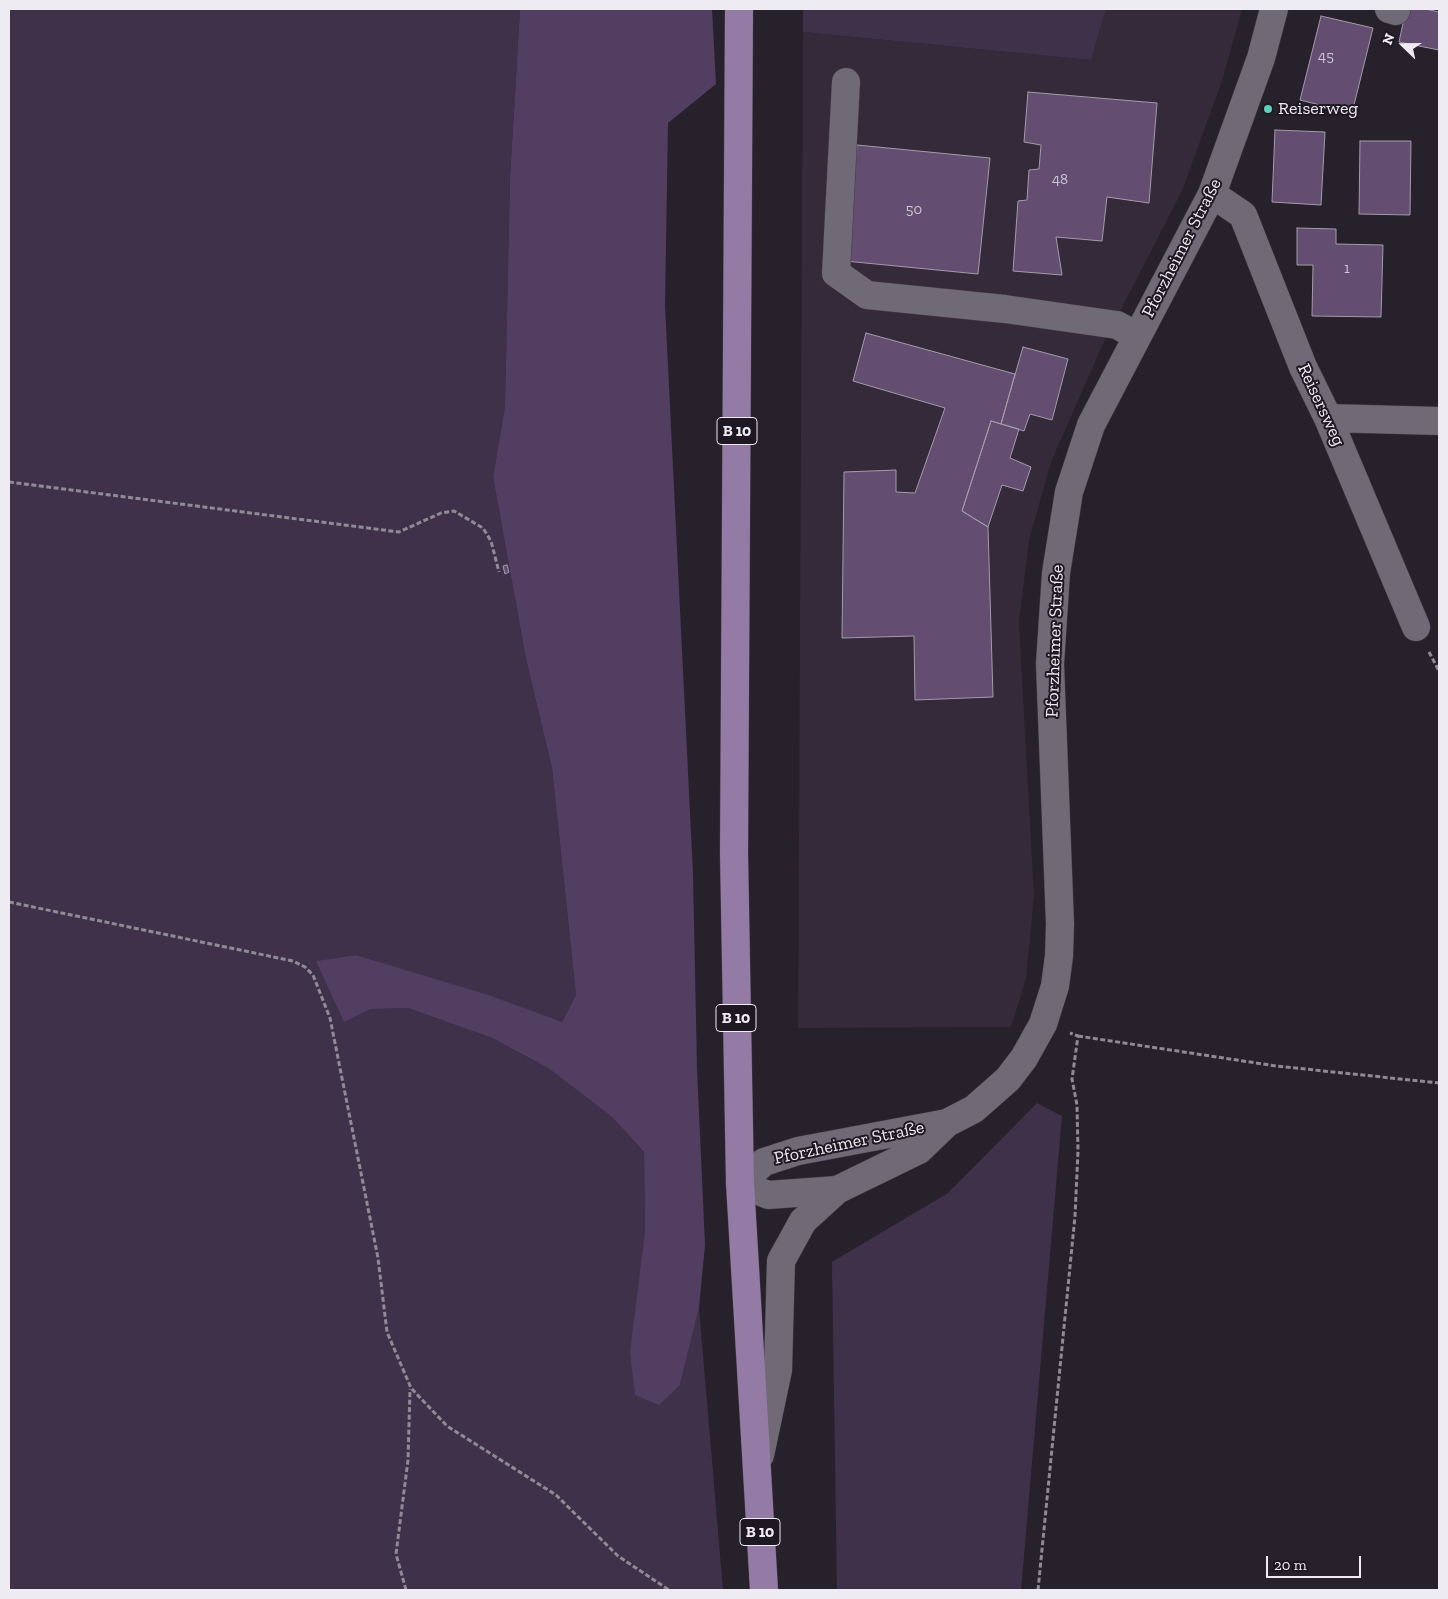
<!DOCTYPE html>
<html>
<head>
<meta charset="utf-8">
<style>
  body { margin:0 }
  #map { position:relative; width:1448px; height:1599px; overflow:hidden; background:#27212c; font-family:"Zilla Slab",serif }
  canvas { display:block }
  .frame { position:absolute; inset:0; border:10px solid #efebf2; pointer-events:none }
  .north { position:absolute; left:1378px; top:20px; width:50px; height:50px; -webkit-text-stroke:4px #1d1822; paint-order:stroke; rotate:292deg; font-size:14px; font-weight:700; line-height:20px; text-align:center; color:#efebf2 }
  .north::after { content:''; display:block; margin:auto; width:18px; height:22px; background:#efebf2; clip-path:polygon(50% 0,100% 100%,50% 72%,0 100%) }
  .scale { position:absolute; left:1266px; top:1556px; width:95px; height:22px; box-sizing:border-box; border:2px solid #efebf2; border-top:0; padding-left:6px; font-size:15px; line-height:18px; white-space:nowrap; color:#efebf2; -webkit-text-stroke:4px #1d1822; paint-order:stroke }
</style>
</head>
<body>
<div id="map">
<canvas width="1448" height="1599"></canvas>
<div class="frame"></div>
<div class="north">N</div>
<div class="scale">20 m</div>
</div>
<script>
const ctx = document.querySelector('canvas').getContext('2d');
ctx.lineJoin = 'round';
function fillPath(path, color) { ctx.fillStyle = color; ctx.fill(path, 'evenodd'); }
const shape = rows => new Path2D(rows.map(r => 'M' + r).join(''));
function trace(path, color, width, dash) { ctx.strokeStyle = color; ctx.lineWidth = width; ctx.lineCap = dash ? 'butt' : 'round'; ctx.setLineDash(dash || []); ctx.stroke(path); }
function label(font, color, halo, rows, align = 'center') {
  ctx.font = font + ' "Zilla Slab",serif'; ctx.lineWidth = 4; ctx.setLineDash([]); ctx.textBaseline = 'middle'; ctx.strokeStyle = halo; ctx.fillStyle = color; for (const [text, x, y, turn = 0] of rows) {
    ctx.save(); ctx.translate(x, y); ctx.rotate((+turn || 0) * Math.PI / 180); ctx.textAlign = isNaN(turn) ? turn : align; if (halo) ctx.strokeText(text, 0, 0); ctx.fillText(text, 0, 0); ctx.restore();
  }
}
fillPath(shape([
  [1106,9,1242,9,1222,81,1182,191,1102,346,1051,462,1029,540,1019,622,1034,896,1026,979,1011,1027,798,1028,803,32,1091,60]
]), '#342a3a');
fillPath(shape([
  [9,9,520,9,510,178,505,406,493,477,526,659,552,768,576,995,562,1022,357,955,317,961,344,1021,371,1009,408,1008,492,1038,548,1068,612,1117,644,1152,645,1232,680,1385,699,1308,723,1590,9,1590],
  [803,9,1106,9,1091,60,803,32],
  [1037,1103,1062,1116,1021,1590,837,1590,832,1262,948,1193]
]), '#40314b');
fillPath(shape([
  [520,9,712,9,716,84,668,123,665,305,693,874,697,1069,705,1245,699,1308,680,1385,659,1405,635,1395,630,1352,645,1232,644,1152,612,1117,548,1068,492,1038,408,1008,371,1009,344,1022,316,961,356,955,488,995,562,1022,576,995,552,768,526,659,493,477,505,406,510,178]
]), '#523e61');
const building = shape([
  [1406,9,1425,9,1439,12,1439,50,1399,42,1406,9],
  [1321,16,1373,28,1352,113,1300,100,1321,16],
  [1028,92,1157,103,1149,203,1107,197,1102,241,1056,237,1062,275,1013,271,1018,201,1027,200,1029,170,1039,169,1041,145,1024,142,1028,92],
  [1275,130,1325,132,1321,205,1272,202,1275,130],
  [1360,141,1411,141,1410,215,1359,214,1360,141],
  [857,145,990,158,978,274,845,261,857,145],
  [1297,228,1336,229,1336,244,1383,245,1381,317,1312,316,1313,265,1297,265,1297,228],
  [866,333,1015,374,1001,424,991,421,962,511,988,527,993,697,915,700,914,636,842,638,844,472,896,470,896,492,915,493,945,408,853,381,866,333],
  [1023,347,1068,359,1052,420,1030,414,1024,431,1001,424,1023,347],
  [991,421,1019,429,1010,458,1031,467,1023,491,1002,485,988,527,962,511,991,421],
  [507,565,509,572,505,574,503,566,507,565]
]);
fillPath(building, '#634e72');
trace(building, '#a39ba9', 1);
const minor = shape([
  [1389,9,1396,11],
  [846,82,836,273,867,295,1005,309,1117,325,1137,336],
  [1212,194,1243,215,1303,367,1328,418,1416,627],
  [1328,418,1439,421],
  [837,1190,768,1195,740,1183,764,1162,798,1151,947,1123],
  [760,1455,778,1370,781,1261,803,1221,837,1190,919,1150,947,1123,974,1109,1008,1079,1024,1058,1043,1024,1055,986,1059,956,1060,924,1050,664,1056,573,1069,492,1091,425,1212,194,1261,58,1274,9]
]);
const major = shape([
  [739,9,734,852,740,1183,764,1590]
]);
trace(minor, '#413c45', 29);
trace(major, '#413c45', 29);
trace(shape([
  [9,482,399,532,441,513,454,511,483,528,491,541,499,572],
  [1429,652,1439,671],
  [9,902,293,961,305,967,313,975,330,1018,378,1258,387,1332,411,1388,447,1426,556,1495,618,1556,669,1590],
  [1078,1036,1276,1066,1439,1083],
  [406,1590,396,1554,408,1460,410,1389],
  [1038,1590,1075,1216,1078,1151,1077,1105,1072,1079,1078,1036,1070,1033]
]), '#8f8a93', 3, [5, 2.5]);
trace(minor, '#706976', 28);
trace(major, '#947ba6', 28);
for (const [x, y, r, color] of [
  [1268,109,5,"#5cceba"]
]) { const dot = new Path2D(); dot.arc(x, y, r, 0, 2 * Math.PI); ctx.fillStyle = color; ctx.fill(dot); trace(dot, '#1d1822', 2); }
label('15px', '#ccc4d2', null, [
  ["45",1326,57],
  ["48",1060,180],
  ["50",914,210],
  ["1",1347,269]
]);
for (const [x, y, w] of [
  [737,431,40],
  [736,1018,40],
  [760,1532,40]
]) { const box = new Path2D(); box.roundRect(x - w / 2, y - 13.5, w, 27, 4); ctx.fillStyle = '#1d1822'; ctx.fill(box); trace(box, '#efebf2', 1); }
label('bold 16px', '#efebf2', null, [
  ["B 10",737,431],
  ["B 10",736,1018],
  ["B 10",760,1532]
]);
label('18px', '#efebf2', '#1d1822', [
  ["Reiserweg",1278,109]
], 'left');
label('18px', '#efebf2', '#1d1822', [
  ["Pforzheimer Straße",1182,248,-63],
  ["Reisersweg",1321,405,65],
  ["Pforzheimer Straße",1055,641,-88],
  ["Pforzheimer Straße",849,1143,-12]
]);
</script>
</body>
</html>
